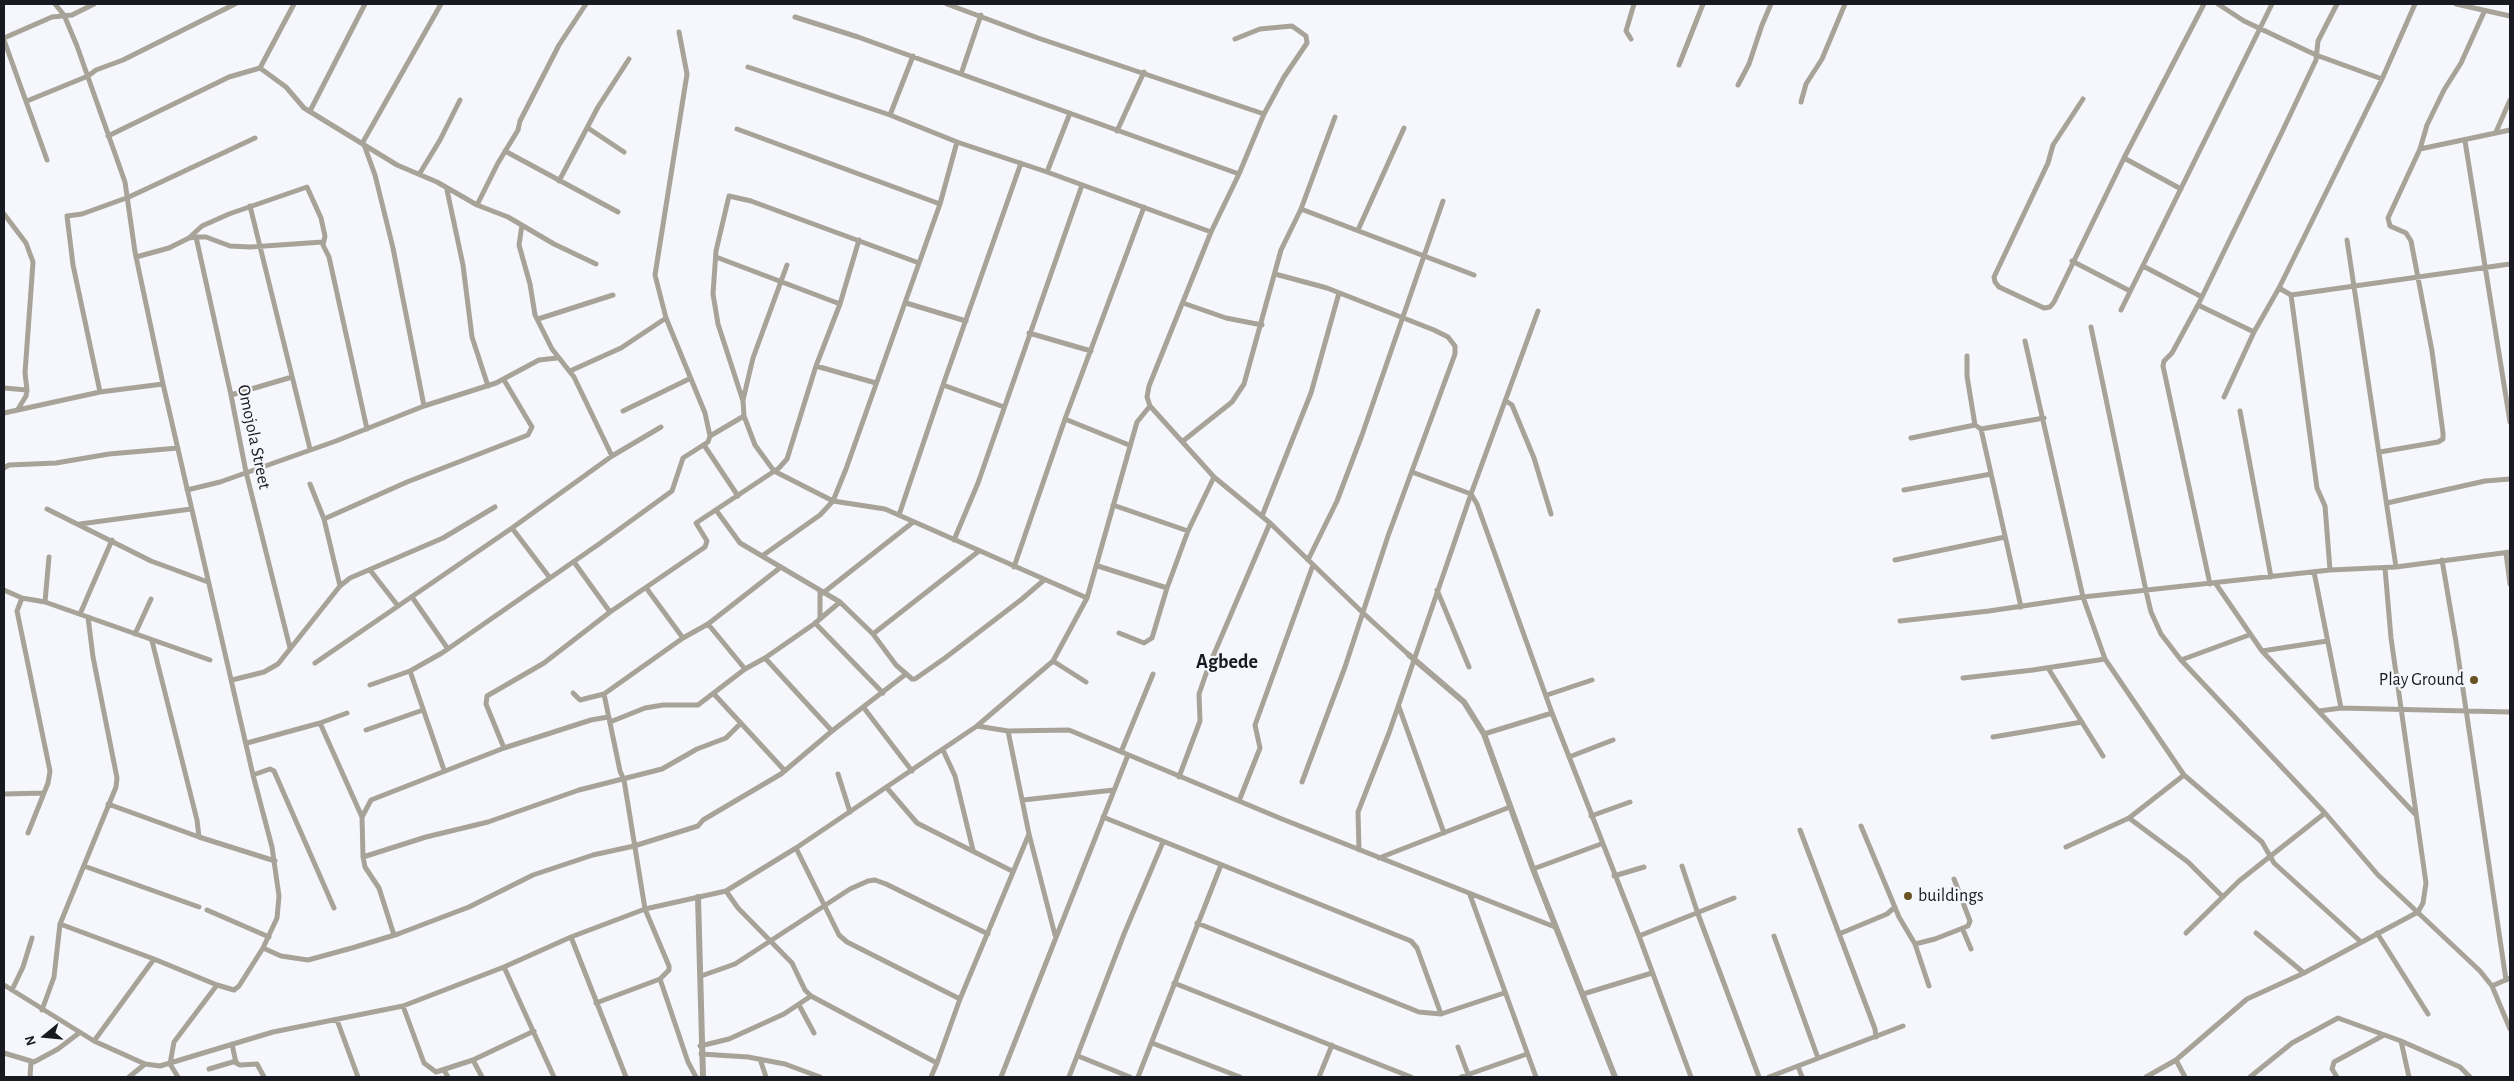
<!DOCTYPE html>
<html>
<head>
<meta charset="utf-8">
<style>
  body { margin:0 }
  #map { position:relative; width:2514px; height:1081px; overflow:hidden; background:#f6f7fc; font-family:"Alegreya Sans",sans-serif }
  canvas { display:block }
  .frame { position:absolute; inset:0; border:5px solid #181a22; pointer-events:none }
  .north { position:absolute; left:20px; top:1011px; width:50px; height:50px; -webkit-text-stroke:4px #f6f7fc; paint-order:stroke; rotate:253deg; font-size:14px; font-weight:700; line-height:20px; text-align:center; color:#181a22 }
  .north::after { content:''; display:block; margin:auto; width:18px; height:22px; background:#181a22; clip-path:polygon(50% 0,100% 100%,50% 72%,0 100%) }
</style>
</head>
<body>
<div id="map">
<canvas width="2514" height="1081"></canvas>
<div class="frame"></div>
<div class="north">N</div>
</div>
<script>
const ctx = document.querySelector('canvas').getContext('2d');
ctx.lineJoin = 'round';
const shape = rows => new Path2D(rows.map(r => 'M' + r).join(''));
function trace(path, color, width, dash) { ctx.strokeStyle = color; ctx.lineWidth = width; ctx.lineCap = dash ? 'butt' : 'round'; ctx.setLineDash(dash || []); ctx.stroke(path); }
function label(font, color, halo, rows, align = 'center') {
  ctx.font = font + ' "Alegreya Sans",sans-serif'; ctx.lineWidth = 4.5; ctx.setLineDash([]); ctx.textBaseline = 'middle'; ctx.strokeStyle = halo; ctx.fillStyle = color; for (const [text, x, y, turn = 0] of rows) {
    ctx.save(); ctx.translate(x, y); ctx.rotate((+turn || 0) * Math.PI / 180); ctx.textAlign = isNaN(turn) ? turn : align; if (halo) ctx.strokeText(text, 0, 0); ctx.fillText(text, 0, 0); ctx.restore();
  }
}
trace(shape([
  [55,4,64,15,77,46,125,182,135,252,163,384,253,775,272,847,279,896,277,918,263,948,239,986,234,990,217,985,174,1042,170,1064,178,1077],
  [947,4,1038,38,1264,114],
  [2218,4,2244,21,2316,55,2382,79],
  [2456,4,2510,16],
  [795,17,858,37,1239,174],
  [679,32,687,74,655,275,666,318,705,413,710,436],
  [4,38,52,17,72,15,94,4],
  [1235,39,1260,29,1292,26,1306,36,1307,43,1284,77,1264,114,1239,174,1211,232,1149,386,1147,397,1150,406,1214,477,1270,523,1362,612,1409,655],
  [1631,39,1626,31,1634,4],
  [4,40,47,160],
  [1679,65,1703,4],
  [748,67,890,115,957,142,1047,172,1211,232],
  [260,68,294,4],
  [961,74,981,15],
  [1738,85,1749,64,1762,25,1771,4],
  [2083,99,2053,145,2048,163,1994,277,1995,282,1999,287,2044,308,2050,307,2054,302,2124,158,2204,4],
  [27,101,88,76,96,70,123,60,235,4],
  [1801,102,1806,84,1822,59,1845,4],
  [310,111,365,4],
  [890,115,913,56],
  [588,128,624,152],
  [737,129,940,204,957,142],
  [1117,131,1144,72],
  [2496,132,2510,100],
  [108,136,229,77,260,68,286,87,304,108,397,165,437,182,477,205,508,217,554,244,596,264],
  [2465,141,2510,422],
  [2420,149,2427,125,2444,90,2461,63,2484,12],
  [505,151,618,212],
  [2124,158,2181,189],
  [1047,172,1070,113],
  [420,173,440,140,460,100],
  [559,181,598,107,629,59],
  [447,190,463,265,472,337,488,386],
  [477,205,498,163,518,130,520,121,559,45,586,4],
  [250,206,310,449],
  [1301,209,1474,275],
  [4,214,26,243,33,262,25,373,27,390,26,396,18,409],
  [522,225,519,245,530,284,535,315,552,349,574,377,612,456],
  [1358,230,1404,128],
  [196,237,206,237,230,246,250,247,323,242],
  [189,238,196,237,231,395,246,472,290,648],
  [2347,240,2396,567],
  [136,257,169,248,189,238,202,226,229,214,307,187,321,218,325,236,323,245,329,257,367,429],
  [716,257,840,304],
  [2072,261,2130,291],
  [919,263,751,201,729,196,716,251,713,294,718,324,743,401,744,416,755,445,774,471,833,501,885,509,1087,598],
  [2143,266,2202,297],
  [1275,274,1327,288,1434,330,1448,337,1455,346,1455,354,1388,536,1345,667,1302,782],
  [2279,288,2291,295,2510,264],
  [2291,295,2317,488,2325,506,2330,570],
  [906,303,966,321],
  [1183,303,1226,318,1262,325],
  [2198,305,2254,332],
  [2121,310,2272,4],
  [538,319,613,295],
  [2091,327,2146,591,2151,612,2161,634,2181,660,2325,813,2378,875,2480,971,2492,986,2510,1029],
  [1029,333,1091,351],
  [2025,341,2083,597,2105,659,2184,775,2262,842,2274,863,2360,941],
  [1967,356,1967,376,1975,425,1981,429,2021,607],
  [816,366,876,383],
  [570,371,621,348,666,318],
  [943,385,1021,163],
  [4,388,27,390],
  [100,392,73,265,67,216,82,214,129,197,255,138],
  [231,395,292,377],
  [2224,397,2254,332,2279,288,2382,79,2415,4],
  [743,400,753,358,787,265],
  [1506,401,1512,405,1534,458,1551,514],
  [424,406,393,248,375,175,363,142,441,4],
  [623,411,689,379],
  [2240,411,2271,577],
  [4,413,100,392,163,384],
  [1065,419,1129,445],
  [1981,429,2044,418],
  [1911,438,1975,425],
  [1183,441,1232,402,1244,384,1281,250,1301,209,1335,117],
  [704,445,738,496],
  [2380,452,2438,442,2443,439,2443,433,2432,351,2411,241,2406,233,2390,226,2388,218,2420,149,2510,130],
  [4,468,9,465,56,463,109,454,178,448],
  [1412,472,1471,494,1477,504,1552,713,1639,936,1691,1077],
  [310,484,324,519,340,586],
  [187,490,220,482,336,441,424,406,496,383,539,360,557,358],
  [1904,490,1991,474],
  [2387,503,2485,481,2510,479],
  [1113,505,1188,531],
  [47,509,151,561,208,582],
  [716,510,740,543,840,602,873,634],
  [899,515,943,385,1004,407],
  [1262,516,1311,393,1339,293],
  [324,519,407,482,528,435,532,427,504,380],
  [80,524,191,509],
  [512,528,550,578],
  [954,540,978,483,1082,185],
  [979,551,873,634,896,665,912,679,915,679,945,658,1022,599,1044,580],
  [2506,553,2510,584],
  [762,556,820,515,833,501,846,469,940,204],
  [1308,560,1337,501,1362,435,1443,201],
  [1895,560,2005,537],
  [2442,560,2456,642,2506,980],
  [574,562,610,612],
  [1098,566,1167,588],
  [1014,567,1065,419,1144,207],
  [370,570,398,606],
  [2314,572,2341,708],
  [2210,584,2163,366,2164,361,2172,353,2198,305,2282,132,2316,60,2318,41,2337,4],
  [2216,584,2262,651,2416,815],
  [647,589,683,638],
  [4,590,22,598,45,602,210,660],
  [1437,590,1469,667],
  [820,591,820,619],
  [823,593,912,523],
  [412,597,448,649],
  [22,598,17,611,50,771,48,783,28,833],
  [45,602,49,557],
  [80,614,112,540],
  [1900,621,1989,611,2083,597,2330,570,2396,567,2510,552],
  [815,623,883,693],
  [708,624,745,669],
  [1119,633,1144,643,1152,638,1167,588,1188,531,1214,477],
  [135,634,151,599],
  [152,641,197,820,199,837],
  [2262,651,2327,641],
  [765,658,832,731],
  [2181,660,2249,635],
  [1053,661,1086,682],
  [315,663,512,528,612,456,661,427],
  [2048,668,2103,756],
  [410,671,444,770],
  [1963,678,2033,670,2105,659],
  [232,680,264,672,278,664,340,586,350,578,443,538,495,507],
  [370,685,410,671,442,653,599,544,672,491,683,458,708,442,710,436,744,416],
  [573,693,580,700,604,694,683,638,708,624,781,567],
  [714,694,785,771],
  [1547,695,1592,680],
  [1399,707,1444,833],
  [864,708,912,771],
  [2319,711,2341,708,2510,712],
  [610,722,645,708,663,705,698,705,745,669,765,658,814,624,840,602],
  [320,723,362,817],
  [977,726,1008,731,1069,730,1282,819,1555,927],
  [366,730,423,710],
  [1008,731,1029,834,1055,935],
  [1484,734,1552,713],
  [1993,737,2082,722],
  [247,743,320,723,347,713],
  [504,748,486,704,487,696,544,663,610,612,705,547,707,541,696,523,779,468,787,459,816,366,840,304,859,240],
  [943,750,955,776,973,850],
  [1121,752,1153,674],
  [1569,757,1613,740],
  [838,774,850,812],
  [253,775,270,769,274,771,334,908],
  [1179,777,1200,721,1199,694,1208,668,1270,523],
  [887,788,917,823,1012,871],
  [4,794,44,793],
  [1023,800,1114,790],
  [1239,801,1260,748,1255,725,1313,565],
  [108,804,199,837,275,861],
  [1591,816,1630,802],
  [1103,817,1411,941,1417,948,1441,1014],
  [2129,818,2188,862,2223,897],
  [1861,826,1899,917,1915,944,1935,939,1968,926,1970,921,1954,879],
  [1800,830,1875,1029,1876,1037],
  [2066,847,2129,818,2184,775],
  [796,848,839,935,847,942,960,999],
  [1359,850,1358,812,1389,733,1471,494,1538,311],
  [363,857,362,817,371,800,504,748,591,720,608,717],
  [1379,858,1510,807],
  [84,866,199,907],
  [1682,866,1698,914,1759,1077],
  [1533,869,1601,844],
  [1614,876,1644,867],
  [726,891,738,908,792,963,805,990,811,996,937,1063,931,1077],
  [1470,895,1536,1077],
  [207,910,269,937],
  [1197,923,1419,1012,1441,1014,1504,993],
  [60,924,154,959],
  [1963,930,1971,949],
  [2186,933,2239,881,2325,813],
  [2256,933,2304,973],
  [2377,933,2428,1014],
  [1839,934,1887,914,1895,907],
  [394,935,379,888,365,867,363,857,426,837,488,822,579,790,662,769,697,749,726,738,740,724],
  [1639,936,1734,898],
  [1774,936,1818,1058],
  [571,937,626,1077],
  [1915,944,1929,986],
  [263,948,281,956,308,960,352,948,398,934,469,907,533,875,593,855,634,846,698,826,703,820,781,774,832,731,906,674],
  [504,967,554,1077],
  [701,976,735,964,850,889,868,881,875,880,886,884,988,934],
  [660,979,688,1062,696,1077],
  [1174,983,1411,1077],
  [4,985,94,1041,145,1064,160,1066,273,1032,403,1006,504,967,571,937,645,909,726,891,796,848,977,726,1053,661,1087,598,1137,422,1150,406],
  [2492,986,2510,978],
  [12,990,23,967,32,938],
  [1583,994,1652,973],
  [596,1003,660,979,669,970,669,966,645,909,624,780,620,771,604,694],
  [799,1005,814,1033],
  [403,1006,424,1063,436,1072,473,1060,534,1031],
  [42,1010,54,977,60,924,116,787,117,778,93,657,88,617],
  [337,1020,358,1077],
  [94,1041,154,959,217,985],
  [2401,1041,2409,1077],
  [1152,1043,1240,1077],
  [232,1044,236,1063,240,1065,257,1064,264,1077],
  [700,1046,729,1039,784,1014,811,996],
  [1458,1047,1469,1077],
  [4,1053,34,1062,58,1049,79,1033],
  [701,1054,748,1057,785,1064,820,1077],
  [1078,1056,1130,1077],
  [760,1059,766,1077],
  [473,1060,482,1077],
  [2176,1060,2185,1077],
  [937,1063,960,999,1029,834],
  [1798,1066,1802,1077],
  [209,1069,236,1061],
  [444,1070,448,1077],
  [30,1077,31,1062],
  [129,1077,145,1064],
  [1001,1077,1128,755],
  [1069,1077,1124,934,1163,842],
  [1138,1077,1221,865],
  [1319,1077,1332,1045],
  [1461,1077,1527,1054],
  [1769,1077,1903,1026],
  [2146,1077,2176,1060,2247,999,2304,973,2418,912,2423,903,2426,883,2391,638,2385,568],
  [2250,1077,2292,1043,2338,1018,2401,1041,2460,1067,2470,1077],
  [2337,1077,2332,1069,2334,1062,2384,1035]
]), '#a8a399', 5);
trace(shape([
  [1409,655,1464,702,1484,734,1533,869,1615,1077],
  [698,897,703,1077]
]), '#a8a399', 6);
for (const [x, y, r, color] of [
  [2474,680,5,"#675221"],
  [1908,896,5,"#675221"]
]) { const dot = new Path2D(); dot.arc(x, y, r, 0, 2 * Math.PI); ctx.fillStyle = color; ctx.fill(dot); trace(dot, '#f6f7fc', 2); }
label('18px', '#181a22', '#f6f7fc', [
  ["Omojola Street",254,437,78]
]);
label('18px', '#181a22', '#f6f7fc', [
  ["Play Ground",2464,680],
  ["buildings",1918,896,"left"]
], 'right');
label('bold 20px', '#181a22', '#f6f7fc', [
  ["Agbede",1227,662]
]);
</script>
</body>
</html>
